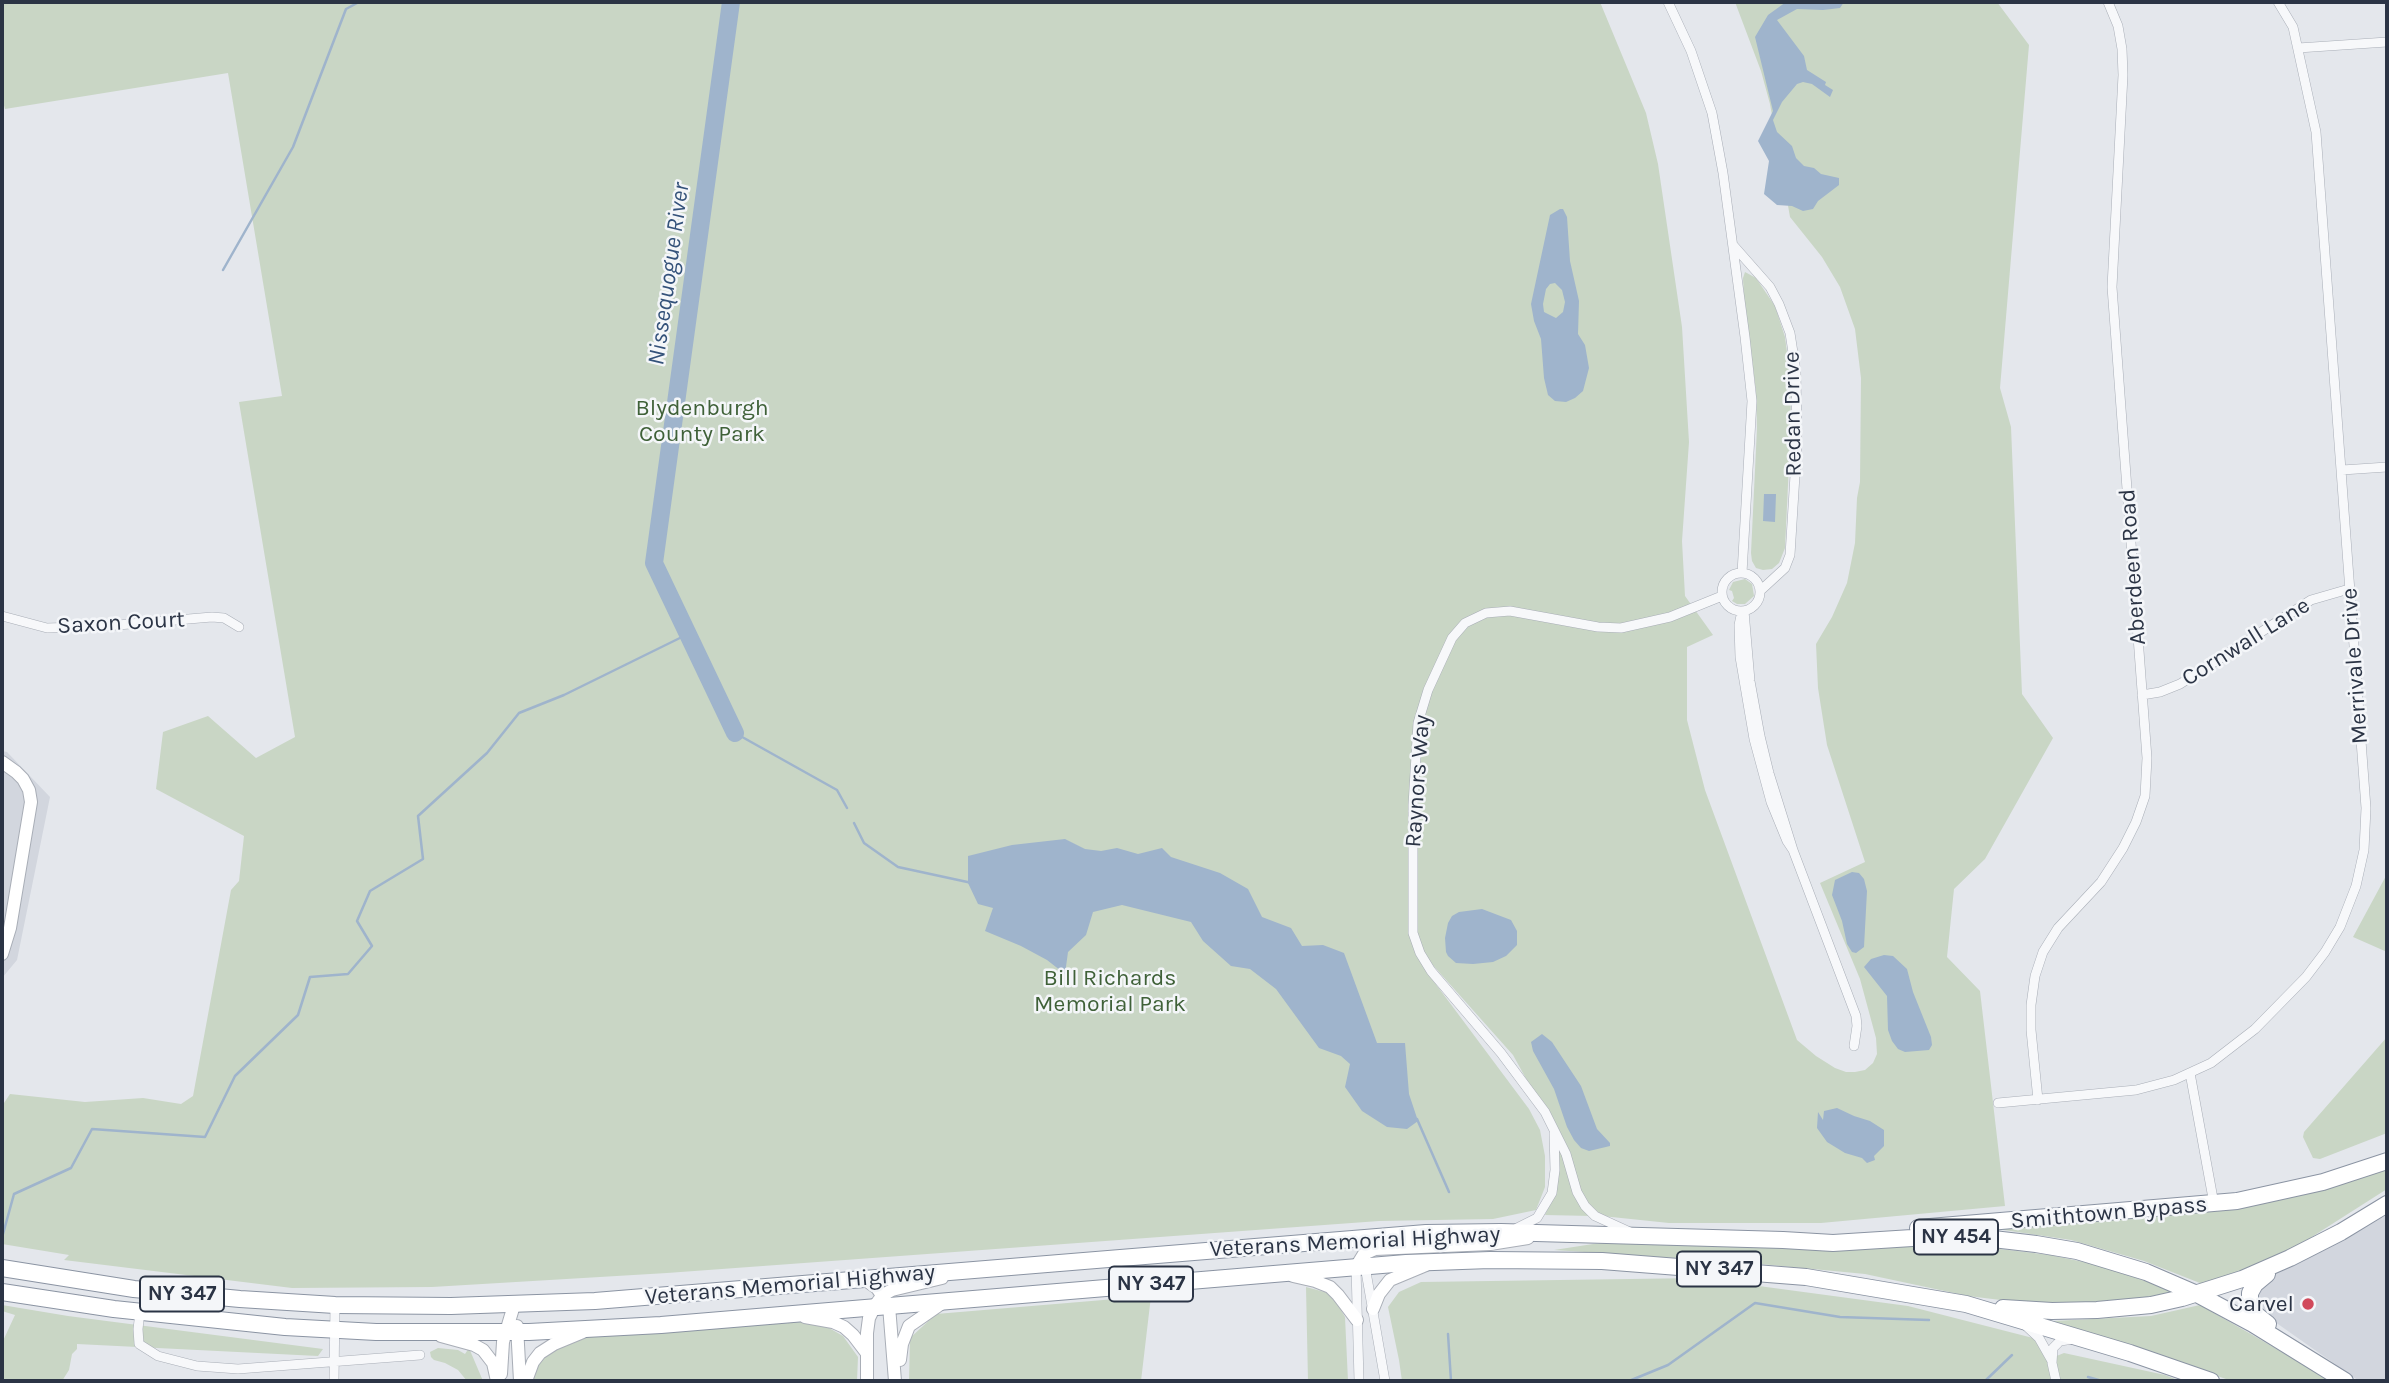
<!DOCTYPE html>
<html>
<head>
<meta charset="utf-8">
<style>
  body { margin:0 }
  #map { position:relative; width:2389px; height:1383px; overflow:hidden; background:#e4e7ec; font-family:Karla,sans-serif }
  canvas { display:block }
  .frame { position:absolute; inset:0; border:4px solid #2b3445; pointer-events:none }
</style>
</head>
<body>
<div id="map">
<canvas width="2389" height="1383"></canvas>
<div class="frame"></div>
</div>
<script>
const ctx = document.querySelector('canvas').getContext('2d');
ctx.lineJoin = 'round';
function fillPath(path, color) { ctx.fillStyle = color; ctx.fill(path, 'evenodd'); }
const shape = rows => new Path2D(rows.map(r => 'M' + r).join(''));
function trace(path, color, width, dash) { ctx.strokeStyle = color; ctx.lineWidth = width; ctx.lineCap = dash ? 'butt' : 'round'; ctx.setLineDash(dash || []); ctx.stroke(path); }
function label(font, color, halo, rows, align = 'center') {
  ctx.font = font + ' Karla,sans-serif'; ctx.lineWidth = 5; ctx.setLineDash([]); ctx.textBaseline = 'middle'; ctx.strokeStyle = halo; ctx.fillStyle = color; for (const [text, x, y, turn = 0] of rows) {
    ctx.save(); ctx.translate(x, y); ctx.rotate((+turn || 0) * Math.PI / 180); ctx.textAlign = isNaN(turn) ? turn : align; if (halo) ctx.strokeText(text, 0, 0); ctx.fillText(text, 0, 0); ctx.restore();
  }
}
fillPath(shape([
  [2,751,7,752,50,797,17,960,2,978],
  [2387,1215,2387,1381,2359,1381,2258,1310,2255,1290,2301,1254]
]), '#d2d6de');
fillPath(shape([
  [2,2,1600,2,1646,113,1658,164,1682,327,1689,442,1682,541,1685,596,1713,635,1687,647,1687,720,1705,790,1797,1040,1816,1056,1835,1068,1846,1072,1855,1072,1865,1070,1873,1063,1877,1054,1876,1038,1860,979,1820,883,1865,862,1827,745,1818,688,1816,644,1832,617,1847,583,1855,543,1857,498,1860,482,1861,378,1855,329,1840,287,1822,257,1790,217,1770,104,1761,71,1735,2,1997,2,2029,45,2000,388,2011,427,2022,694,2053,738,1985,859,1954,889,1947,957,1980,991,2005,1206,1821,1223,1669,1223,1602,1216,1586,1201,1575,1178,1567,1153,1513,1055,1414,944,1426,971,1529,1109,1540,1130,1545,1156,1545,1187,1536,1210,1493,1219,1379,1221,667,1273,432,1287,292,1288,64,1260,69,1255,2,1244,2,1106,10,1094,85,1102,143,1098,181,1104,193,1096,231,890,239,881,244,836,156,789,163,732,208,716,256,758,295,737,239,402,282,396,228,73,5,109,2,98],
  [1745,272,1756,278,1775,306,1785,337,1790,376,1791,421,1785,548,1779,563,1772,569,1763,570,1756,568,1752,561,1751,553,1757,428,1756,391,1744,299,1743,278],
  [1745,579,1752,584,1754,596,1745,604,1737,604,1732,601,1734,598,1732,591,1729,590,1733,582],
  [2387,874,2387,952,2353,937],
  [2387,1037,2387,1133,2320,1159,2313,1158,2303,1137,2304,1132],
  [1558,1144,1592,1216,1545,1215,1551,1201],
  [2387,1168,2387,1189,2285,1254,2205,1285,2144,1261,2071,1240,1997,1229,2113,1219],
  [1620,1242,1975,1246,2050,1255,2103,1266,2179,1293,2105,1303,2025,1303,1968,1296,1865,1274,1750,1263,1554,1250,1593,1244],
  [1699,1278,1908,1306,2033,1338,2049,1359,2064,1353,2165,1375,2180,1381,1402,1381,1399,1360,1388,1307,1399,1292,1421,1282],
  [1306,1287,1332,1294,1345,1317,1348,1381,1308,1381],
  [1151,1296,1141,1381,909,1381,910,1338,936,1314],
  [2,1305,68,1316,323,1349,318,1356,77,1344,77,1349,72,1354,69,1370,62,1381,2,1381,2,1343,15,1315,2,1311],
  [2200,1305,2256,1337,2331,1381,2232,1381,2053,1321,2151,1316],
  [817,1321,843,1336,858,1357,857,1381,531,1381,536,1363,552,1347,575,1338],
  [438,1348,458,1350,465,1354,469,1348,483,1381,467,1381,458,1370,445,1363,434,1360,431,1357,430,1352]
]), '#c9d6c5');
fillPath(shape([
  [1786,2,1844,2,1840,8,1823,10,1797,9,1777,20,1804,56,1807,70,1826,82,1825,85,1833,90,1830,97,1812,84,1803,82,1797,84,1782,102,1773,120,1777,132,1792,146,1796,158,1804,166,1814,168,1821,174,1839,178,1839,185,1818,201,1813,209,1803,211,1792,206,1777,205,1764,194,1769,161,1758,141,1773,111,1755,37,1768,15],
  [1560,209,1563,209,1567,217,1570,261,1579,301,1578,334,1585,345,1589,368,1583,391,1575,398,1566,402,1555,401,1548,395,1544,378,1541,339,1534,321,1531,304,1550,215],
  [1555,283,1562,290,1565,302,1563,312,1556,318,1544,312,1543,304,1546,289,1550,284],
  [1764,494,1776,494,1775,522,1763,521],
  [1065,839,1085,849,1101,851,1117,848,1138,854,1162,848,1171,857,1220,873,1248,889,1262,917,1291,928,1302,946,1323,945,1344,953,1377,1043,1405,1043,1409,1094,1418,1121,1407,1129,1387,1127,1362,1111,1345,1087,1350,1064,1341,1056,1319,1048,1276,989,1250,969,1231,966,1203,941,1191,922,1122,905,1093,912,1086,935,1068,952,1065,974,1047,960,1021,946,985,931,993,908,978,904,968,883,968,856,1012,845],
  [1852,872,1859,873,1864,879,1867,891,1864,947,1856,953,1852,952,1847,944,1842,921,1832,895,1835,880],
  [1482,909,1511,920,1517,931,1517,945,1506,956,1493,962,1473,964,1456,963,1448,956,1446,952,1445,938,1448,923,1452,916,1459,912],
  [1884,955,1893,956,1907,969,1913,992,1931,1037,1932,1045,1929,1050,1905,1052,1898,1049,1892,1041,1888,1030,1887,996,1864,967,1871,959],
  [1542,1034,1552,1042,1581,1086,1597,1129,1610,1143,1610,1146,1589,1151,1581,1148,1574,1140,1567,1127,1554,1089,1533,1051,1531,1042],
  [1837,1108,1854,1116,1870,1121,1884,1130,1884,1146,1874,1156,1875,1160,1867,1163,1862,1158,1845,1153,1827,1142,1817,1128,1818,1112,1823,1120,1824,1111]
]), '#9fb4cc');
trace(shape([
  [223,270,293,147,346,9,359,2],
  [735,733,837,790,847,808],
  [854,823,864,843,898,867,972,883],
  [1417,1119,1449,1192],
  [3,1234,14,1194,71,1168,92,1129,205,1137,235,1076,298,1015,310,977,348,974,372,946,357,921,370,891,423,859,418,816,487,753,519,713,564,695,688,634],
  [1448,1334,1451,1381],
  [2088,1377,2102,1381],
  [1629,1381,1668,1365,1755,1303,1840,1317,1929,1320],
  [1985,1381,2012,1355]
]), '#9fb4cc', 2.5);
trace(shape([
  [731,2,654,563,735,733]
]), '#9fb4cc', 18);
const street = shape([
  [1668,2,1691,51,1712,113,1723,173,1745,337,1752,401,1742,573],
  [2298,48,2387,42],
  [1733,245,1770,287,1779,304,1790,333,1796,372,1797,443,1790,555,1785,568,1760,591],
  [2342,470,2387,467],
  '1722 592a19 19 0 1 1 38 0a19 19 0 1 1-38 0Z',
  [1742,611,1739,625,1740,657,1754,739,1771,802,1787,841,1793,850,1769,773,1760,736,1750,681,1744,611],
  [2,616,47,628,106,626,212,617,224,618,239,627],
  [2142,695,2160,692,2180,684,2311,600,2349,589],
  [1793,850,1856,1016,1857,1026,1854,1046],
  [2190,1073,2214,1204],
  [2038,1100,2031,1030,2031,1005,2035,976,2043,952,2058,928,2101,882,2123,848,2136,822,2145,796,2147,758,2112,287,2123,75,2122,49,2118,26,2108,2],
  [1998,1103,2136,1090,2174,1080,2211,1063,2255,1029,2306,977,2325,952,2340,927,2356,886,2364,850,2366,808,2316,132,2293,27,2278,2],
  [1517,1228,1537,1218,1552,1193,1555,1170,1554,1133],
  [1630,1232,1595,1216,1585,1206,1577,1192,1566,1154,1545,1112,1501,1053,1431,971,1420,953,1413,933,1413,805,1418,723,1428,690,1452,638,1465,623,1486,613,1510,611,1598,627,1621,628,1670,617,1722,596],
  [1365,1266,1385,1381],
  [1356,1267,1359,1381],
  [140,1312,138,1329,139,1344,158,1356,197,1366,238,1369,420,1355],
  [2025,1325,2039,1338,2052,1361],
  [334,1381,335,1305],
  [2056,1381,2052,1363,2053,1348,2060,1341,2074,1339]
]);
const secondary = shape([
  [2,762,16,772,23,779,29,790,31,802,10,928,2,954],
  [1356,1267,1364,1254,1375,1249,1490,1244,1528,1238],
  [1293,1276,1315,1281,1330,1287,1338,1295,1357,1320],
  [864,1279,877,1288,889,1306,895,1381],
  [1373,1309,1379,1294,1390,1280,1426,1265],
  [805,1317,833,1322,844,1327,853,1335,866,1352],
  [517,1326,520,1381],
  [441,1336,474,1345,483,1350,493,1363,497,1381],
  [900,1360,902,1344,909,1326,945,1301],
  [501,1374,503,1342,514,1305],
  [526,1381,533,1362,540,1353,554,1344,583,1332],
  [867,1381,867,1333,869,1318,876,1304,883,1295,892,1290,942,1278]
]);
const highway = shape([
  [1918,1228,2237,1201,2323,1182,2387,1161],
  [2,1268,134,1289,240,1299,335,1305,451,1306,595,1301,1426,1233,1501,1232,1783,1240,1833,1243,1928,1237,1976,1237,2036,1244,2077,1251,2146,1272,2197,1294,2253,1324,2345,1381],
  [2267,1274,2255,1284,2250,1293,2250,1303,2254,1313,2268,1324],
  [2,1292,114,1309,285,1327,376,1332,529,1332,661,1325,1406,1263,1490,1260,1602,1261,1806,1277,1966,1304,2130,1353,2211,1381],
  [2003,1308,2052,1311,2097,1310,2151,1305,2182,1298,2242,1279,2290,1258,2341,1232,2387,1204]
]);
trace(street, '#a9aeb7', 10);
trace(secondary, '#a9aeb7', 14);
trace(highway, '#8b94a3', 18);
trace(street, '#f7f8fa', 9);
trace(secondary, '#fff', 12);
trace(highway, '#fff', 16);
for (const [x, y, r, color] of [
  [2308,1304,7,"#d1495b"]
]) { const dot = new Path2D(); dot.arc(x, y, r, 0, 2 * Math.PI); ctx.fillStyle = color; ctx.fill(dot); trace(dot, '#f4f6f9', 2.5); }
for (const [x, y, w] of [
  [1956,1237,84],
  [1719,1269,84],
  [1151,1284,84],
  [182,1294,84]
]) { const box = new Path2D(); box.roundRect(x - w / 2, y - 17.5, w, 35, 5); ctx.fillStyle = '#f4f6f9'; ctx.fill(box); trace(box, '#2b3445', 2); }
label('bold 21px', '#2b3445', null, [
  ["NY 454",1956,1237],
  ["NY 347",1719,1269],
  ["NY 347",1151,1284],
  ["NY 347",182,1294]
]);
label('23px', '#3f6138', '#f4f6f9', [
  ["Blydenburgh",702,408],
  ["County Park",702,434],
  ["Bill Richards",1110,978],
  ["Memorial Park",1110,1004]
]);
label('23px', '#2b3445', '#f4f6f9', [
  ["Redan Drive",1793,414,-91],
  ["Aberdeen Road",2133,567,-94],
  ["Saxon Court",121,623,-3],
  ["Cornwall Lane",2246,642,-32],
  ["Merrivale Drive",2355,666,-94],
  ["Raynors Way",1418,781,-86],
  ["Smithtown Bypass",2109,1213,-5],
  ["Veterans Memorial Highway",1355,1242,-3],
  ["Veterans Memorial Highway",790,1285,-5]
]);
label('23px', '#2b3445', '#f4f6f9', [
  ["Carvel",2294,1304]
], 'right');
label('italic 24px', '#34527a', '#f4f6f9', [
  ["Nissequogue River",669,274,-82]
]);
</script>
</body>
</html>
